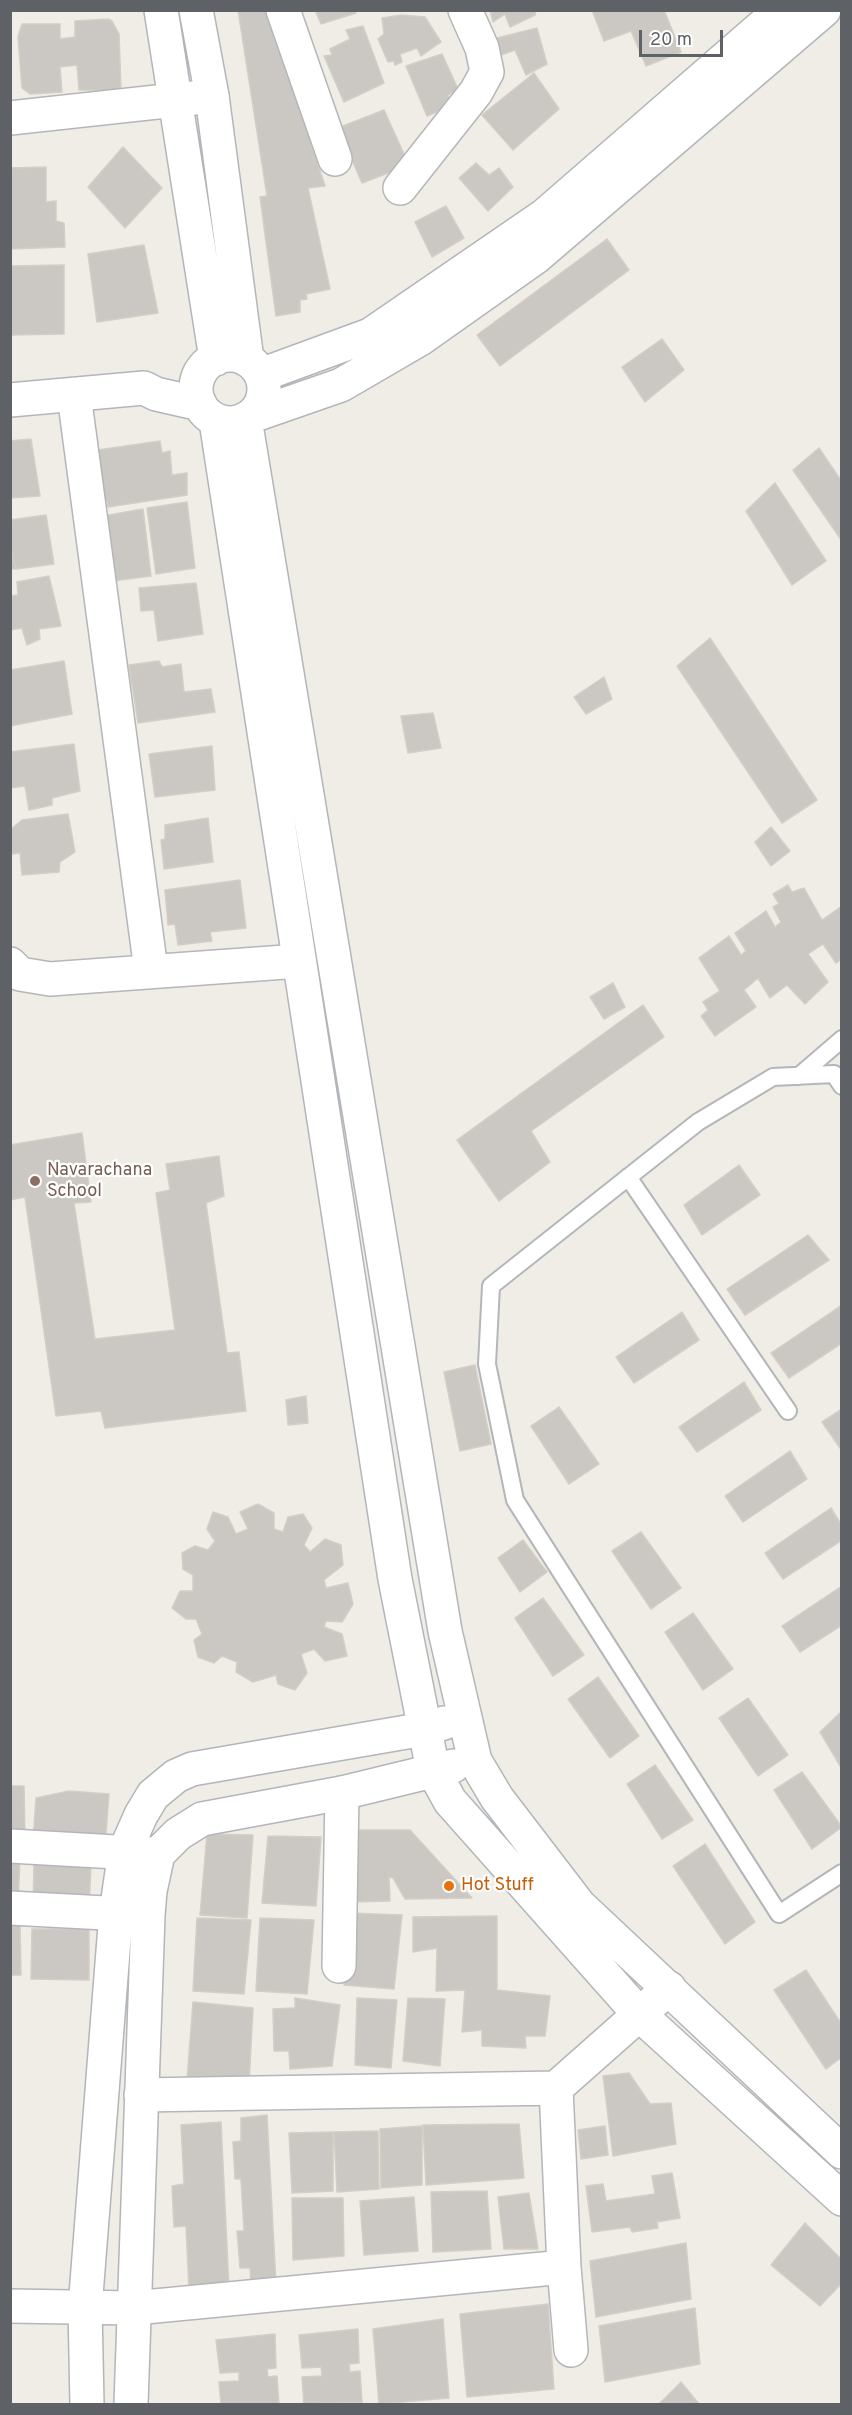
<!DOCTYPE html>
<html>
<head>
<meta charset="utf-8">
<style>
  body { margin:0 }
  #map { position:relative; width:852px; height:2415px; overflow:hidden; background:#efede6; font-family:Overpass,sans-serif }
  canvas { display:block }
  .frame { position:absolute; inset:0; border:12px solid #5e6266; pointer-events:none }
  .scale { position:absolute; left:639px; top:30px; width:84px; height:27px; box-sizing:border-box; border:3px solid #5e6266; border-top:0; padding-left:8px; font-size:18px; line-height:21px; white-space:nowrap; color:#5e6266; -webkit-text-stroke:4px #fff; paint-order:stroke }
</style>
</head>
<body>
<div id="map">
<canvas width="852" height="2415"></canvas>
<div class="frame"></div>
<div class="scale">20 m</div>
</div>
<script>
const ctx = document.querySelector('canvas').getContext('2d');
ctx.lineJoin = 'round';
function fillPath(path, color) { ctx.fillStyle = color; ctx.fill(path, 'evenodd'); }
const shape = rows => new Path2D(rows.map(r => 'M' + r).join(''));
function trace(path, color, width, dash) { ctx.strokeStyle = color; ctx.lineWidth = width; ctx.lineCap = dash ? 'butt' : 'round'; ctx.setLineDash(dash || []); ctx.stroke(path); }
function label(font, color, halo, rows, align = 'center') {
  ctx.font = font + ' Overpass,sans-serif'; ctx.lineWidth = 4.5; ctx.setLineDash([]); ctx.textBaseline = 'middle'; ctx.strokeStyle = halo; ctx.fillStyle = color; for (const [text, x, y, turn = 0] of rows) {
    ctx.save(); ctx.translate(x, y); ctx.rotate((+turn || 0) * Math.PI / 180); ctx.textAlign = isNaN(turn) ? turn : align; if (halo) ctx.strokeText(text, 0, 0); ctx.fillText(text, 0, 0); ctx.restore();
  }
}
const building = shape([
  [238,10,267,10,325,186,308,188,330,289,306,294,307,299,300,300,300,312,276,316,260,197,267,196,238,10],
  [315,10,354,10,356,13,321,24,315,10],
  [490,10,536,10,535,15,510,27,505,14,493,22,490,10],
  [592,10,664,10,681,52,646,66,631,31,604,41,592,10],
  [401,15,425,17,441,42,421,56,417,48,400,54,402,62,395,65,394,61,388,62,378,39,384,34,382,18,401,15],
  [108,19,112,21,119,34,121,90,79,90,77,65,60,67,62,92,30,94,22,88,18,37,22,24,60,24,60,39,75,37,75,21,108,19],
  [363,26,384,83,344,102,324,56,332,55,330,49,350,39,346,30,363,26],
  [537,28,547,64,526,75,515,50,501,55,497,38,537,28],
  [442,54,458,89,448,95,452,106,427,116,406,66,442,54],
  [534,73,559,109,513,150,482,115,534,73],
  [384,110,409,165,362,183,338,128,384,110],
  [123,147,162,188,125,228,88,187,123,147],
  [476,163,489,175,499,168,513,187,488,211,459,178,476,163],
  [46,167,46,202,56,201,56,221,64,223,65,247,10,249,10,168,46,167],
  [446,206,464,238,432,257,415,222,446,206],
  [607,239,629,270,500,366,477,335,607,239],
  [144,245,158,313,97,322,88,254,144,245],
  [64,265,64,334,10,335,10,266,64,265],
  [662,339,684,370,645,402,622,367,662,339],
  [31,439,40,496,10,498,10,441,31,439],
  [160,441,162,453,170,451,172,475,187,473,187,495,108,507,107,501,101,502,95,456,100,455,98,450,160,441],
  [819,448,842,482,842,541,793,470,819,448],
  [775,483,826,561,792,585,746,511,775,483],
  [187,502,195,568,156,574,147,508,187,502],
  [143,509,151,576,112,581,103,516,143,509],
  [46,515,54,564,16,569,10,546,10,520,46,515],
  [10,546,16,569,10,569,10,546],
  [49,576,61,626,39,629,40,639,27,645,22,628,10,630,10,596,18,595,17,582,49,576],
  [196,583,203,634,158,641,154,610,141,611,139,588,196,583],
  [710,638,817,800,782,823,677,666,710,638],
  [64,661,72,714,10,726,10,670,64,661],
  [159,661,162,667,181,664,184,692,211,689,215,712,138,723,129,665,159,661],
  [604,677,612,699,586,714,574,697,604,677],
  [433,713,441,748,408,753,401,716,433,713],
  [74,744,80,791,52,798,52,805,29,810,25,786,10,788,10,752,74,744],
  [212,746,215,790,155,797,149,754,212,746],
  [68,814,75,852,60,862,59,872,22,875,20,853,12,854,10,830,22,820,68,814],
  [208,818,213,862,164,869,161,840,165,839,165,825,208,818],
  [771,827,790,851,771,866,755,842,771,827],
  [240,880,246,928,210,932,212,941,178,945,175,924,168,925,165,890,240,880],
  [788,885,792,892,804,888,822,920,842,906,842,959,836,963,823,944,808,954,828,982,805,1004,787,985,770,998,758,978,744,990,756,1007,715,1036,701,1016,708,1010,703,1002,720,991,699,958,729,936,741,955,746,951,735,933,766,911,775,927,781,922,773,907,779,904,773,894,788,885],
  [613,983,625,1007,604,1019,590,997,613,983],
  [643,1005,664,1037,531,1131,550,1162,499,1201,457,1140,643,1005],
  [82,1133,91,1202,74,1203,95,1339,175,1330,156,1193,170,1190,166,1164,219,1156,224,1196,206,1203,227,1353,239,1352,246,1411,105,1428,101,1411,56,1416,25,1197,10,1200,10,1145,82,1133],
  [739,1165,760,1195,702,1235,684,1205,739,1165],
  [808,1235,829,1260,745,1315,727,1289,808,1235],
  [842,1305,842,1343,789,1378,771,1353,842,1305],
  [682,1312,699,1340,634,1383,616,1357,682,1312],
  [475,1365,491,1444,460,1451,444,1372,475,1365],
  [744,1382,761,1410,697,1452,679,1427,744,1382],
  [306,1396,308,1423,288,1425,286,1400,306,1396],
  [559,1407,599,1464,569,1484,531,1426,559,1407],
  [842,1409,842,1447,840,1448,822,1422,842,1409],
  [790,1451,807,1479,743,1522,725,1496,790,1451],
  [258,1504,274,1513,274,1529,283,1532,288,1517,303,1514,312,1528,304,1545,310,1552,325,1539,341,1545,343,1565,324,1580,326,1588,348,1583,353,1604,342,1622,326,1621,324,1627,342,1634,347,1656,325,1661,314,1649,301,1654,307,1673,295,1690,278,1684,276,1675,253,1682,236,1672,237,1662,222,1656,214,1663,198,1657,194,1640,202,1634,196,1619,186,1619,172,1608,180,1591,193,1591,193,1575,183,1569,182,1553,195,1546,208,1550,215,1541,207,1529,213,1512,228,1517,236,1534,248,1529,240,1512,258,1504],
  [831,1508,842,1526,842,1540,783,1579,765,1553,831,1508],
  [641,1532,681,1588,651,1609,612,1551,641,1532],
  [523,1540,547,1572,520,1592,498,1558,523,1540],
  [842,1586,842,1625,800,1652,782,1626,842,1586],
  [543,1598,584,1655,553,1676,515,1618,543,1598],
  [693,1613,733,1669,703,1690,665,1632,693,1613],
  [598,1677,639,1736,610,1758,568,1699,598,1677],
  [748,1698,788,1755,758,1776,719,1718,748,1698],
  [842,1711,842,1769,820,1732,842,1711],
  [655,1765,693,1820,662,1839,627,1784,655,1765],
  [802,1772,842,1827,812,1849,774,1790,802,1772],
  [10,1786,24,1786,25,1837,10,1837,10,1786],
  [69,1791,109,1794,105,1846,33,1841,36,1798,69,1791],
  [353,1830,410,1830,472,1898,405,1899,393,1878,389,1877,390,1901,351,1902,353,1830],
  [207,1834,253,1835,247,1918,200,1915,207,1834],
  [268,1836,321,1837,316,1906,262,1903,268,1836],
  [705,1844,755,1922,725,1944,673,1866,705,1844],
  [10,1858,20,1859,18,1900,10,1899,10,1858],
  [34,1863,91,1865,89,1907,33,1904,34,1863],
  [348,1913,402,1915,394,1989,344,1985,348,1913],
  [497,1916,497,1990,550,1996,545,2036,525,2036,526,2048,482,2046,482,2030,462,2032,465,1990,436,1991,437,1948,413,1952,413,1917,497,1916],
  [197,1918,251,1920,244,1994,193,1991,197,1918],
  [260,1918,314,1920,307,1994,256,1991,260,1918],
  [20,1923,21,1975,10,1975,10,1924,20,1923],
  [32,1929,89,1929,89,1980,31,1979,32,1929],
  [806,1970,842,2025,842,2057,826,2069,774,1990,806,1970],
  [295,1998,340,2005,332,2066,290,2069,289,2051,274,2051,273,2009,295,2008,295,1998],
  [357,1998,397,2000,391,2068,355,2065,357,1998],
  [408,1998,445,1999,440,2066,403,2061,408,1998],
  [193,2002,253,2008,249,2084,187,2080,193,2002],
  [629,2073,650,2104,671,2103,676,2144,613,2156,603,2076,629,2073],
  [267,2115,276,2284,251,2285,250,2268,240,2268,237,2231,244,2231,241,2179,235,2179,233,2142,241,2141,241,2118,267,2115],
  [221,2122,229,2288,189,2290,186,2226,174,2227,172,2186,184,2184,181,2125,221,2122],
  [519,2124,524,2178,426,2185,423,2125,519,2124],
  [422,2126,422,2185,381,2188,380,2129,422,2126],
  [605,2126,608,2155,581,2159,578,2130,605,2126],
  [378,2131,379,2189,337,2192,334,2132,378,2131],
  [333,2132,333,2191,292,2193,289,2133,333,2132],
  [672,2173,680,2218,657,2222,658,2228,632,2232,630,2227,592,2232,586,2186,603,2184,606,2201,655,2194,652,2176,672,2173],
  [487,2191,491,2249,433,2252,431,2192,487,2191],
  [529,2193,538,2249,504,2249,498,2197,529,2193],
  [414,2197,418,2251,364,2255,360,2201,414,2197],
  [292,2198,343,2198,344,2256,293,2260,292,2198],
  [805,2223,842,2260,842,2283,820,2306,771,2265,805,2223],
  [686,2243,691,2299,596,2317,590,2261,686,2243],
  [548,2304,554,2389,467,2397,460,2314,548,2304],
  [695,2308,700,2364,605,2382,599,2326,695,2308],
  [443,2319,449,2398,379,2404,373,2329,443,2319],
  [358,2329,359,2363,349,2364,350,2372,360,2371,362,2402,304,2404,302,2377,322,2376,321,2367,302,2368,299,2335,358,2329],
  [275,2334,276,2368,267,2369,268,2377,277,2376,279,2404,221,2404,219,2382,239,2381,239,2372,220,2373,216,2340,275,2334],
  [681,2382,699,2404,659,2404,681,2382]
]);
fillPath(building, '#cbc7c3');
trace(building, '#d4cec5', 1.5);
const lane = shape([
  [799,1076,842,1039],
  [842,1086,834,1074,773,1077,698,1122,607,1194,491,1286,487,1364,515,1500,779,1914,842,1873],
  [628,1177,788,1411]
]);
const street = shape([
  [283,10,335,159],
  [10,118,212,96],
  [400,188,476,92,487,72,482,48,465,10],
  [74,395,151,970],
  [10,964,20,974,50,979,299,961],
  [10,1846,152,1854],
  [10,1908,144,1915],
  [339,1966,342,1793],
  [141,2095,556,2088],
  [10,2306,134,2308,564,2267],
  [571,2350,564,2267,556,2088,669,1988]
]);
const secondary = shape([
  [161,10,216,359],
  [196,10,212,96,247,360],
  '196 389a34 34 0 1 1 68 0a34 34 0 1 1-68 0Z',
  [261,375,370,335,545,215,781,10],
  [10,400,144,388,156,394,200,404],
  [249,417,341,385,420,339,536,257,824,10],
  [245,419,445,1631,475,1761,497,1798,579,1905,842,2152],
  [216,421,395,1579,433,1770,450,1801,640,2015,842,2199],
  [87,2404,85,2308,116,1913,125,1851,141,1815,153,1795,176,1776,192,1769,424,1729,444,1723],
  [131,2404,148,1915,150,1891,158,1854,178,1834,202,1819,342,1793,453,1766]
]);
trace(lane, '#b3b7ba', 20);
trace(street, '#b3b7ba', 36);
trace(secondary, '#b2b6ba', 36);
trace(lane, '#fff', 16);
trace(street, '#fff', 33);
trace(secondary, '#fff', 33);
for (const [x, y, r, color] of [
  [35,1181,6,"#8d6e63"],
  [449,1886,6,"#e8710a"]
]) { const dot = new Path2D(); dot.arc(x, y, r, 0, 2 * Math.PI); ctx.fillStyle = color; ctx.fill(dot); trace(dot, '#fff', 2); }
label('18px', '#785e54', '#fff', [
  ["Navarachana",47,1171],
  ["School",47,1192]
], 'left');
label('18px', '#c56008', '#fff', [
  ["Hot Stuff",461,1886]
], 'left');
</script>
</body>
</html>
